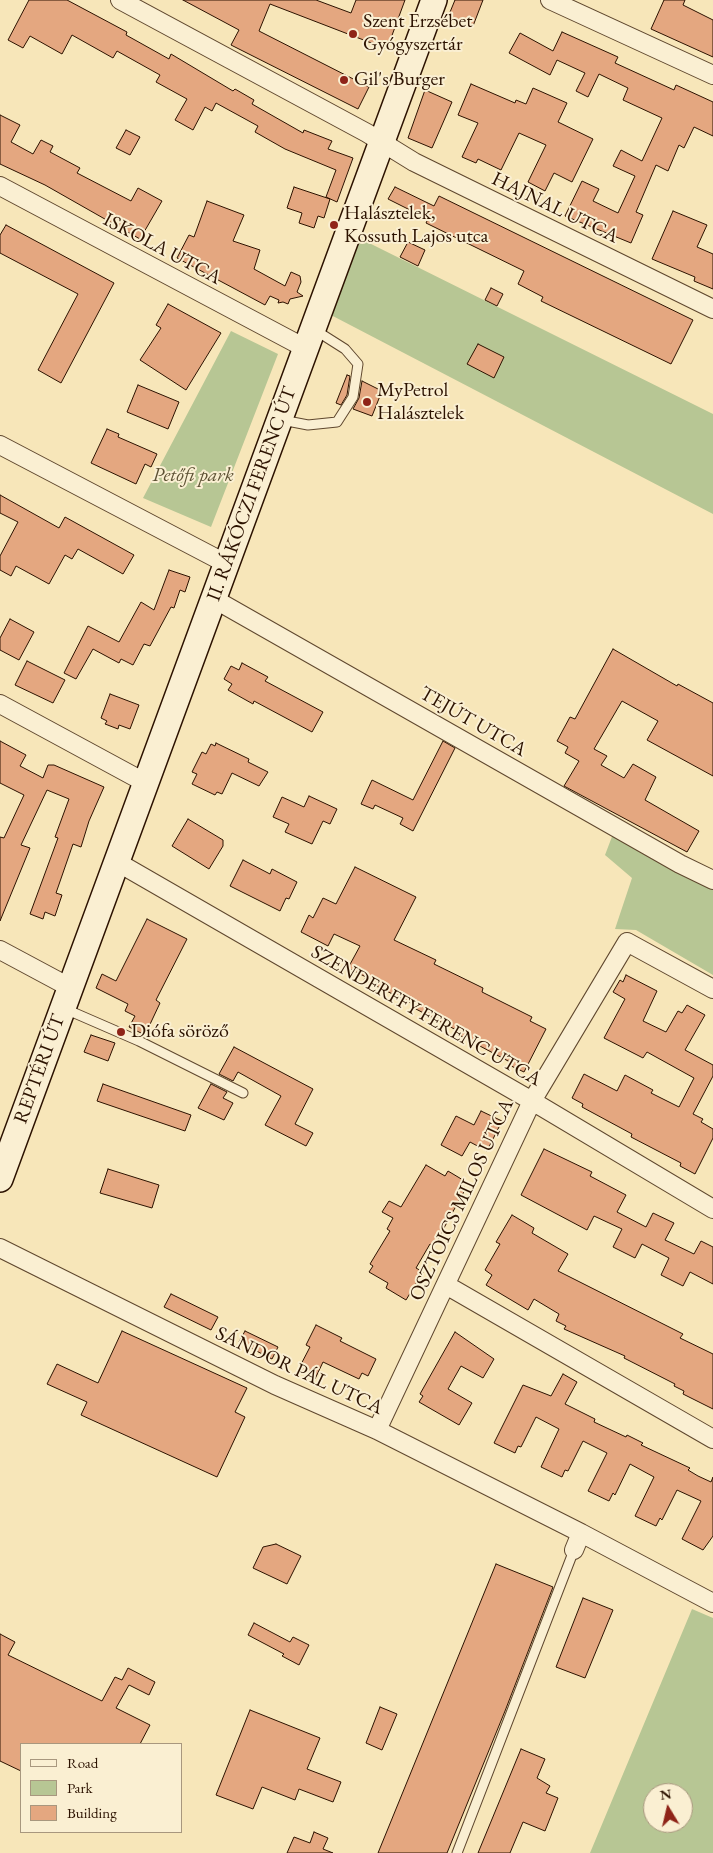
<!DOCTYPE html>
<html>
<head>
<meta charset="utf-8">
<style>
  body { margin:0 }
  #map { position:relative; width:713px; height:1853px; overflow:hidden; background:#f7e6b9; font-family:"EB Garamond",serif }
  canvas { display:block }
  .legend { position:absolute; left:20px; top:1743px; width:162px; height:90px; box-sizing:border-box; background:#faefd2; border:1px solid #a8977e; margin:0; padding:6px 9px; list-style:none; font-size:15px; color:#2c1200 }
  .legend li { display:flex; align-items:center; gap:10px; height:25px }
  .legend b { width:25px; border:1px solid #a8977e }
  .north { position:absolute; left:643px; top:1783px; width:50px; height:50px; box-sizing:border-box; background:#faefd2; border:1px solid #a8977e; border-radius:50%; rotate:351deg; font-size:14px; font-weight:700; line-height:20px; text-align:center; color:#2c1200 }
  .north::after { content:''; display:block; margin:auto; width:18px; height:22px; background:#8f2418; clip-path:polygon(50% 0,100% 100%,50% 72%,0 100%) }
</style>
</head>
<body>
<div id="map">
<canvas width="713" height="1853"></canvas>
<ul class="legend">
<li><b style="height:6px;background:#faefd2"></b>Road</li>
<li><b style="height:14px;background:#b7c694"></b>Park</li>
<li><b style="height:14px;background:#e4a780"></b>Building</li>
</ul>
<div class="north">N</div>
</div>
<script>
const ctx = document.querySelector('canvas').getContext('2d');
ctx.lineJoin = 'round';
function fillPath(path, color) { ctx.fillStyle = color; ctx.fill(path, 'evenodd'); }
const shape = rows => new Path2D(rows.map(r => 'M' + r).join(''));
function trace(path, color, width, dash) { ctx.strokeStyle = color; ctx.lineWidth = width; ctx.lineCap = dash ? 'butt' : 'round'; ctx.setLineDash(dash || []); ctx.stroke(path); }
function label(font, color, halo, rows, align = 'center') {
  ctx.font = font + ' "EB Garamond",serif'; ctx.lineWidth = 4; ctx.setLineDash([]); ctx.textBaseline = 'middle'; ctx.strokeStyle = halo; ctx.fillStyle = color; for (const [text, x, y, turn = 0] of rows) {
    ctx.save(); ctx.translate(x, y); ctx.rotate((+turn || 0) * Math.PI / 180); ctx.textAlign = isNaN(turn) ? turn : align; if (halo) ctx.strokeText(text, 0, 0); ctx.fillText(text, 0, 0); ctx.restore();
  }
}
fillPath(shape([
  [357,237,713,414,713,514,329,314],
  [231,331,278,354,211,527,143,498],
  [613,834,713,888,713,975,636,930,615,929,632,878,605,855],
  [692,1609,713,1618,713,1853,590,1853],
  [653,1793,683,1793,683,1823,653,1823]
]), '#b7c694');
const building = shape([
  [29,0,67,0,127,32,126,35,169,59,171,54,233,91,235,89,254,100,252,104,303,133,304,130,332,141,328,149,353,158,337,202,326,197,336,170,285,149,255,132,258,126,216,103,212,111,205,107,193,130,175,120,187,99,156,82,160,75,117,51,113,58,72,35,62,54,30,36,23,48,8,40,29,0],
  [183,0,316,0,351,13,356,0,405,0,387,49,270,4,259,31,369,87,358,109,231,45,239,30,183,0],
  [455,0,483,0,473,26,448,17,455,0],
  [664,0,685,0,683,5,713,20,713,57,651,29,664,0],
  [562,32,618,57,615,63,674,90,676,85,713,102,713,136,694,127,684,148,679,145,668,171,656,165,636,212,643,215,631,243,565,216,582,181,599,189,593,201,618,213,635,176,613,166,621,150,642,161,662,118,623,100,628,88,599,74,588,97,576,91,585,73,557,60,550,75,509,53,520,33,553,51,562,32],
  [471,84,515,103,516,100,526,104,533,88,567,103,558,122,593,139,572,182,554,173,545,191,528,182,546,145,519,133,501,170,478,159,476,163,462,157,478,123,458,115,471,84],
  [425,90,452,102,432,148,408,138,425,90],
  [0,115,20,125,11,142,33,154,41,140,53,146,50,152,80,168,77,173,131,201,138,188,162,201,140,239,45,185,0,164,0,115],
  [126,130,140,137,130,155,116,148,126,130],
  [294,187,330,199,324,218,318,216,314,228,299,223,302,213,287,208,294,187],
  [395,187,434,206,439,196,693,320,671,364,541,301,543,297,518,284,524,271,426,223,428,219,388,199,395,187],
  [207,201,244,215,233,241,260,250,254,269,285,286,291,272,300,276,301,282,297,292,303,296,290,299,288,304,283,302,278,303,279,300,270,296,265,305,177,258,189,235,194,237,207,201],
  [673,211,707,225,697,247,713,254,713,289,694,281,695,277,652,259,673,211],
  [6,225,114,283,61,383,38,370,78,294,0,253,0,235,6,225],
  [408,242,425,250,418,266,400,257,408,242],
  [491,288,503,294,497,306,485,300,491,288],
  [168,304,221,333,186,390,140,360,161,328,156,325,168,304],
  [478,344,504,357,494,378,467,364,478,344],
  [347,375,350,376,347,395,341,405,336,403,347,375],
  [362,381,382,391,372,416,353,409,359,398,362,381],
  [138,385,179,402,168,429,127,412,138,385],
  [107,429,119,434,118,437,157,454,151,467,145,464,136,484,91,463,107,429],
  [0,495,59,528,65,517,134,555,123,574,78,549,72,559,65,555,49,584,16,566,11,576,0,570,0,556,18,522,0,513,0,495],
  [169,570,190,577,185,592,180,590,174,608,171,607,150,646,144,644,133,665,121,659,119,663,93,649,76,679,64,673,88,626,119,642,141,602,154,610,169,570],
  [10,619,34,632,19,660,0,650,0,638,10,619],
  [613,649,677,686,678,684,713,703,713,776,647,740,658,721,622,701,594,749,607,756,601,765,624,778,633,764,656,777,645,800,699,831,687,852,564,786,579,761,565,753,568,747,557,741,570,717,575,719,613,649],
  [27,661,65,680,53,703,15,685,27,661],
  [242,663,268,677,265,681,323,712,312,732,254,701,253,704,228,690,232,684,224,679,231,666,239,670,242,663],
  [110,694,139,705,130,729,119,725,118,729,105,724,107,721,101,718,110,694],
  [0,741,26,755,20,766,43,778,48,765,54,765,104,787,89,821,81,847,73,844,56,893,62,895,55,916,45,912,43,919,30,914,58,838,55,837,69,799,47,790,21,845,30,848,0,921,0,837,4,838,24,795,0,783,0,741],
  [443,741,455,748,413,831,400,824,403,818,375,805,373,809,361,804,372,780,413,800,443,741],
  [216,743,249,759,248,762,268,772,259,786,232,773,222,794,217,792,215,795,192,784,197,774,192,772,202,752,206,754,211,744,215,746,216,743],
  [309,796,337,809,330,824,323,821,312,844,285,832,289,824,273,817,282,797,304,807,309,796],
  [188,819,223,840,223,846,209,869,172,846,188,819],
  [243,860,270,874,272,869,297,882,289,899,286,898,280,911,230,886,243,860],
  [355,867,416,897,394,940,436,960,434,964,483,988,482,992,532,1017,530,1021,546,1029,524,1072,509,1065,510,1062,461,1036,462,1033,414,1008,415,1005,364,980,366,977,348,968,360,946,334,934,328,946,301,932,309,915,313,918,323,898,336,904,355,867],
  [147,919,187,939,156,1000,160,1003,145,1035,129,1027,135,1016,125,1011,128,1004,96,988,102,974,116,981,147,919],
  [626,975,657,991,643,1021,666,1032,678,1011,682,1013,687,1005,705,1015,685,1050,713,1065,713,1076,693,1114,703,1119,701,1122,713,1129,713,1138,695,1174,680,1166,681,1163,631,1137,632,1134,582,1107,583,1104,572,1098,584,1074,617,1091,625,1075,653,1090,651,1093,679,1107,694,1078,647,1052,643,1058,604,1038,625,999,613,992,620,980,623,982,626,975],
  [91,1035,115,1043,108,1061,84,1052,91,1035],
  [234,1047,313,1089,295,1124,313,1133,306,1146,265,1125,281,1096,238,1072,233,1081,219,1074,234,1047],
  [103,1084,191,1115,185,1131,97,1101,103,1084],
  [211,1084,227,1092,223,1098,233,1103,224,1120,198,1108,211,1084],
  [481,1111,502,1121,487,1151,470,1142,462,1156,441,1145,456,1116,474,1125,481,1111],
  [544,1149,592,1172,590,1176,626,1195,617,1212,646,1227,653,1213,674,1223,665,1240,694,1254,701,1241,713,1247,713,1284,690,1272,683,1286,661,1275,669,1258,642,1244,635,1258,613,1247,622,1229,594,1216,587,1230,521,1195,544,1149],
  [426,1165,445,1176,448,1171,463,1180,460,1185,466,1188,434,1246,430,1244,416,1268,423,1272,406,1300,386,1288,388,1283,369,1272,373,1266,370,1264,390,1231,387,1229,393,1218,382,1212,389,1201,401,1207,426,1165],
  [108,1169,159,1185,152,1208,100,1193,108,1169],
  [512,1215,534,1228,532,1233,568,1254,558,1271,683,1334,680,1338,713,1354,713,1409,683,1394,684,1391,674,1386,675,1384,624,1358,625,1356,564,1329,566,1326,556,1321,559,1314,534,1299,528,1310,486,1285,492,1275,485,1270,500,1244,496,1242,512,1215],
  [171,1294,218,1317,211,1330,164,1307,171,1294],
  [316,1325,342,1338,340,1341,376,1359,368,1376,362,1373,359,1379,323,1362,315,1379,298,1370,310,1347,306,1345,316,1325],
  [122,1331,247,1388,235,1412,245,1417,217,1477,81,1415,87,1402,47,1384,57,1364,98,1383,122,1331],
  [245,1331,278,1347,272,1359,239,1342,245,1331],
  [455,1332,494,1359,483,1378,461,1366,448,1389,472,1403,459,1425,419,1402,423,1396,420,1394,455,1332],
  [563,1374,577,1382,565,1404,595,1419,594,1422,626,1437,627,1435,643,1443,641,1445,690,1468,688,1470,698,1476,711,1482,713,1477,713,1536,703,1550,682,1539,701,1501,677,1490,662,1520,660,1518,656,1526,635,1516,654,1477,630,1464,615,1495,613,1493,609,1501,588,1491,607,1453,583,1441,568,1471,565,1470,562,1477,541,1467,559,1429,536,1417,521,1447,518,1446,515,1453,494,1443,523,1385,551,1396,563,1374],
  [276,1544,301,1556,287,1584,253,1568,263,1547,276,1544],
  [496,1564,553,1587,505,1711,447,1853,378,1853,496,1564],
  [583,1598,613,1610,585,1678,556,1667,583,1598],
  [254,1623,290,1642,293,1637,309,1645,299,1665,282,1656,284,1654,248,1635,254,1623],
  [0,1634,15,1642,8,1655,102,1701,115,1677,122,1680,128,1668,155,1682,149,1695,129,1685,116,1708,150,1725,140,1744,21,1744,21,1771,0,1761,0,1634],
  [380,1707,397,1714,382,1750,366,1743,380,1707],
  [250,1710,320,1738,307,1769,341,1782,333,1802,299,1789,295,1800,262,1787,253,1809,216,1795,250,1710],
  [521,1749,545,1759,537,1778,550,1786,546,1793,558,1798,545,1831,523,1822,510,1853,478,1853,521,1749],
  [314,1832,328,1838,323,1849,333,1853,287,1853,294,1837,310,1843,314,1832]
]);
fillPath(building, '#e4a780');
trace(building, '#2c1200', 1);
const lane = shape([
  [282,420,308,425,337,422,353,397,358,364,345,349,315,330],
  [63,1008,139,1041,243,1093],
  [457,1853,574,1550]
]);
const street = shape([
  [120,0,367,133,414,162,713,309],
  [550,0,713,75],
  [0,186,305,348],
  [0,445,227,564],
  [214,599,680,864,713,880],
  [0,704,146,783],
  [117,862,532,1101,713,1209],
  [0,950,71,988],
  [0,1248,275,1385,377,1430,581,1533,574,1550],
  [446,1285,713,1439],
  [377,1430,532,1101,627,942,713,989],
  [581,1533,713,1603]
]);
const secondary = shape([
  [0,1179,434,0]
]);
trace(lane, '#5f472e', 11);
trace(street, '#5f472e', 20);
trace(secondary, '#2c1200', 28);
trace(lane, '#faefd2', 9);
trace(street, '#faefd2', 18);
trace(secondary, '#faefd2', 25);
for (const [x, y, r, color] of [
  [353,34,5,"#8f2418"],
  [344,80,5,"#8f2418"],
  [334,225,5,"#8f2418"],
  [367,402,5,"#8f2418"],
  [121,1032,5,"#8f2418"]
]) { const dot = new Path2D(); dot.arc(x, y, r, 0, 2 * Math.PI); ctx.fillStyle = color; ctx.fill(dot); trace(dot, '#faefd2', 2); }
label('20px', '#2c1200', '#faefd2', [
  ["Szent Erzsébet",363,22],
  ["Gyógyszertár",363,45],
  ["Gil's Burger",354,80],
  ["Halásztelek,",344,214],
  ["Kossuth Lajos utca",344,237],
  ["MyPetrol",377,391],
  ["Halásztelek",377,414],
  ["Diófa söröző",131,1032]
], 'left');
label('20px', '#2c1200', '#faefd2', [
  ["HAJNAL UTCA",555,208,26],
  ["ISKOLA UTCA",162,249,28],
  ["II. RÁKÓCZI FERENC ÚT",252,494,-70],
  ["TEJÚT UTCA",473,722,30],
  ["SZENDERFFY FERENC UTCA",426,1016,30],
  ["REPTÉRI ÚT",40,1069,-70],
  ["OSZTOICS MILOS UTCA",462,1200,-65],
  ["SÁNDOR PÁL UTCA",299,1371,25]
]);
label('italic 20px', '#5d5134', '#faefd2', [
  ["Petőfi park",193,476]
]);
</script>
</body>
</html>
